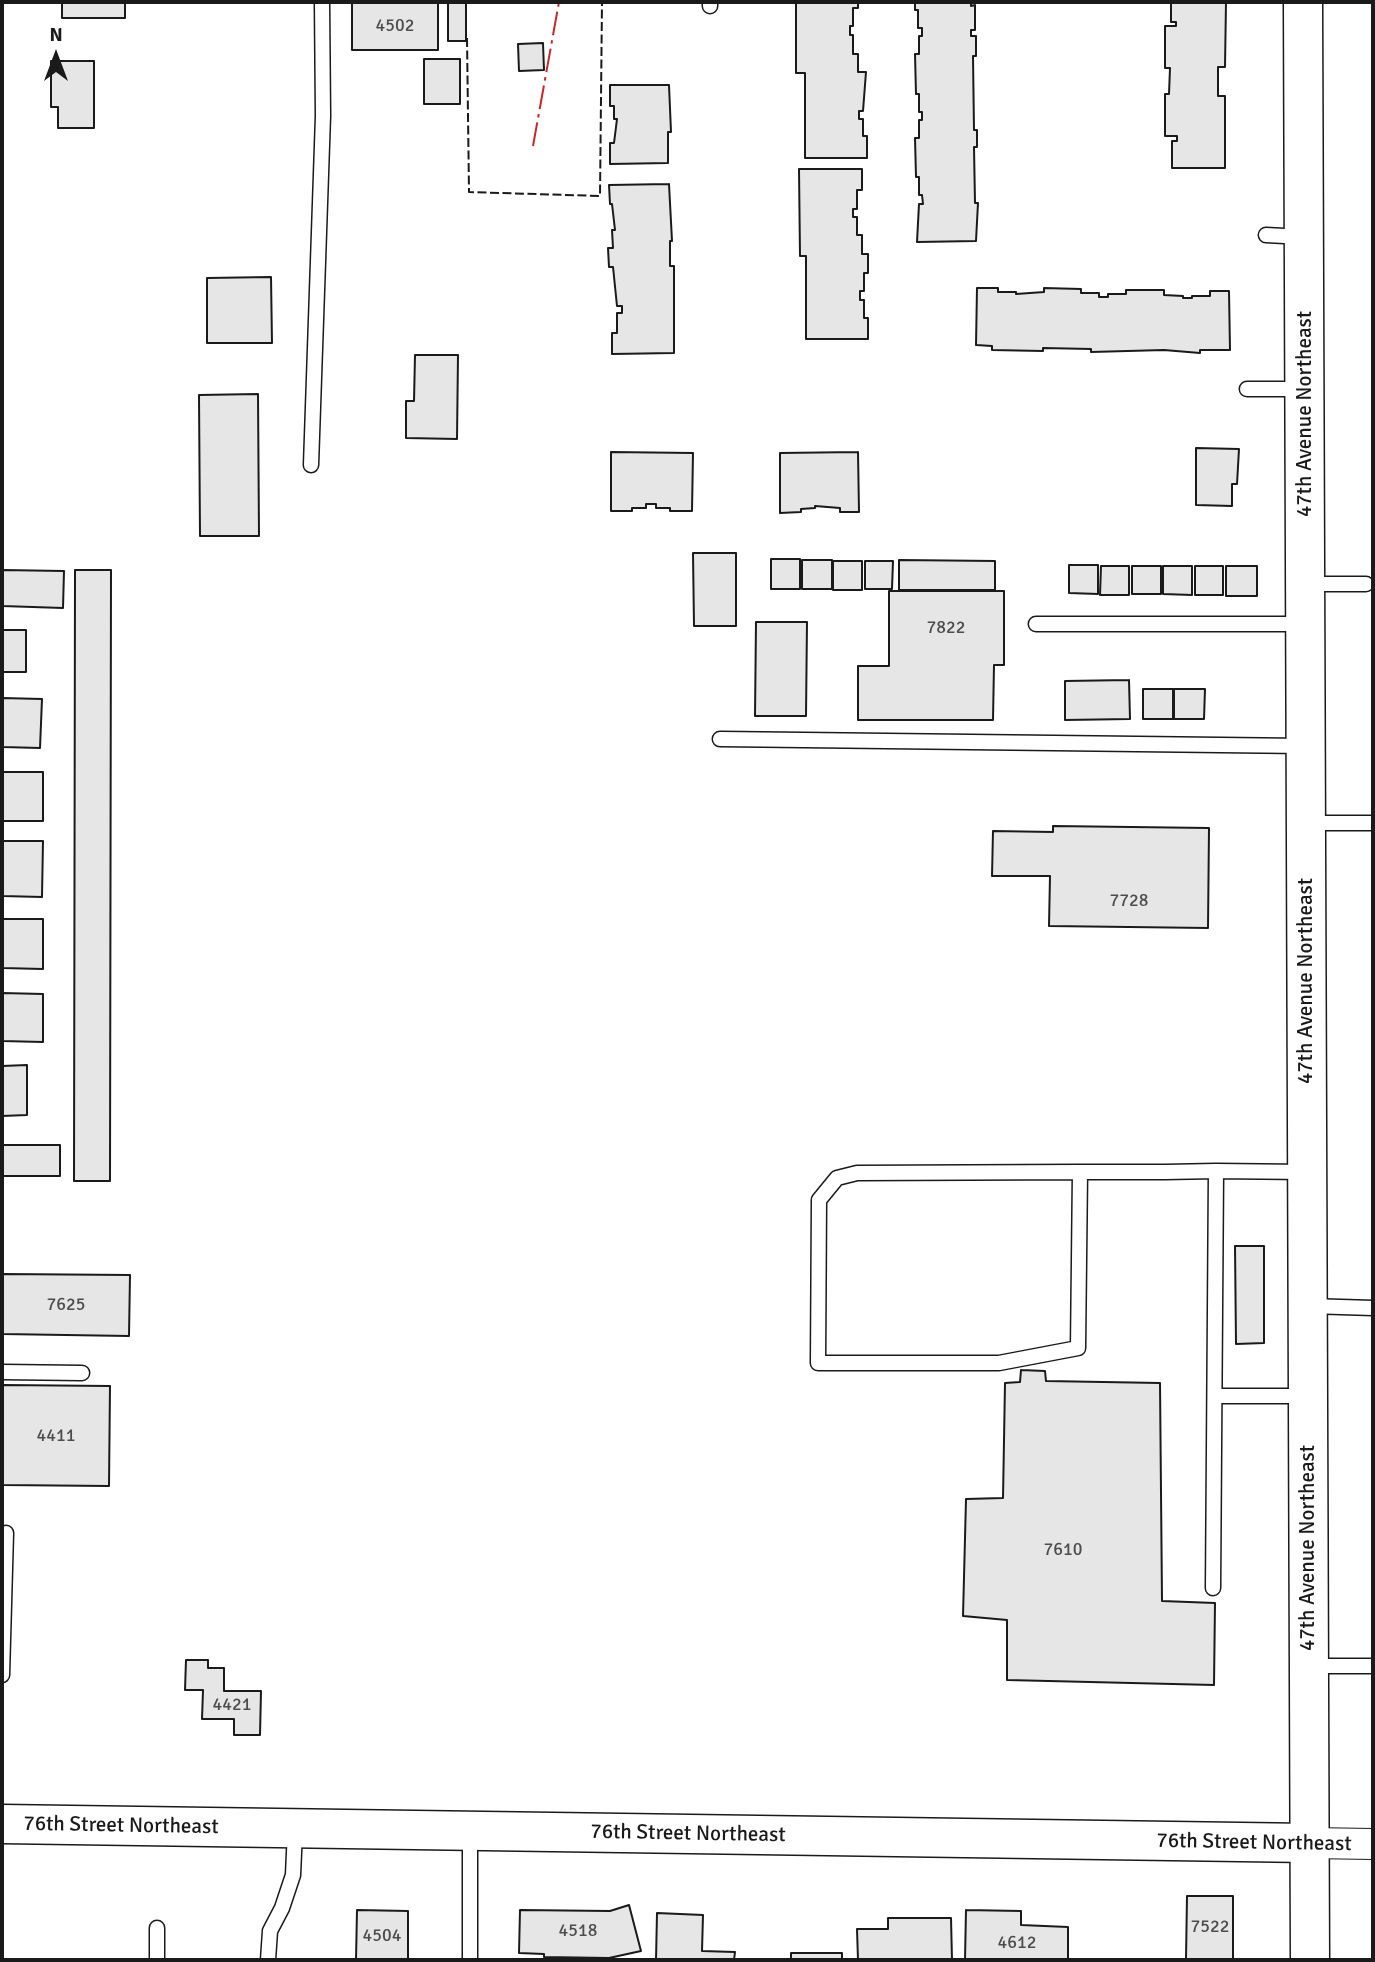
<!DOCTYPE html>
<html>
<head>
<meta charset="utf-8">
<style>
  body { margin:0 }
  #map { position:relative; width:1375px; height:1962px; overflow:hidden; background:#fff; font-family:Signika,sans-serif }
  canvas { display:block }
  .frame { position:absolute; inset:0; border:4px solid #1a1a1a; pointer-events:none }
  .north { position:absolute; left:21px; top:21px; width:70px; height:70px; -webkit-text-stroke:5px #fff; paint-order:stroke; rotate:0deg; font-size:19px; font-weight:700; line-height:28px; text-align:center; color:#1a1a1a }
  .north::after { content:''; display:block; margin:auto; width:24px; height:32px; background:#1a1a1a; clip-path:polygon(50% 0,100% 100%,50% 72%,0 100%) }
</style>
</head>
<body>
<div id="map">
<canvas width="1375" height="1962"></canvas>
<div class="frame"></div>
<div class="north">N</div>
</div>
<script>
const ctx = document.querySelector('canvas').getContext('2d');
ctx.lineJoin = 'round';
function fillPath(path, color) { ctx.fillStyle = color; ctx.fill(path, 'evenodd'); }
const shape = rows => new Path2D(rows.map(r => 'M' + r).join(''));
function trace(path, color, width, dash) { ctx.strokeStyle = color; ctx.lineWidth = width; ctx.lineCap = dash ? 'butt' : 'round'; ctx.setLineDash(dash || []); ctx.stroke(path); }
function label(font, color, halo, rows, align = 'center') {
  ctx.font = font + ' Signika,sans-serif'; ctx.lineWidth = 5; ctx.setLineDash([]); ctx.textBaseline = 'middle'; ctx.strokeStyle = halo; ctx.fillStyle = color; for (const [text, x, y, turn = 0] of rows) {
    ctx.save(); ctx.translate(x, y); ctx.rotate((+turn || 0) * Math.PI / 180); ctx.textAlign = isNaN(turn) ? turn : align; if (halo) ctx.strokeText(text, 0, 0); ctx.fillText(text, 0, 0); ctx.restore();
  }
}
const building = shape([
  [62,2,125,2,125,18,62,18,62,2],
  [352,2,438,2,438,50,352,50,352,2],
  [796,2,858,2,858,8,853,8,853,26,850,26,850,35,853,35,853,54,858,54,858,72,866,72,863,111,859,111,859,119,863,119,863,136,867,136,867,158,805,158,805,73,796,73,796,2],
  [915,2,971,2,971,6,975,5,975,30,971,30,971,36,976,36,976,56,973,56,974,130,977,130,977,147,974,147,975,203,978,203,976,241,917,242,919,204,923,204,922,195,919,195,919,177,916,177,915,138,919,138,919,120,922,120,922,112,919,112,919,94,916,94,915,54,919,54,919,36,922,36,922,28,918,28,918,10,915,10,915,2],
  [1171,2,1226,2,1225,67,1218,67,1218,96,1225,96,1225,168,1172,168,1172,141,1177,141,1177,136,1165,136,1165,94,1169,94,1170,68,1165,68,1165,26,1176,26,1176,22,1171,22,1171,2],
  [448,3,466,3,466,41,448,41,448,3],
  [543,43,544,70,519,71,518,44,543,43],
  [424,59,460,59,460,104,424,104,424,59],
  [51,61,94,61,94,128,58,128,58,107,51,107,51,61],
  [610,85,669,85,671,132,668,132,668,163,610,164,610,143,614,143,617,119,614,119,614,106,610,106,610,85],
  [799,169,862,169,862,190,857,190,857,209,853,209,853,217,857,217,857,235,862,235,862,254,868,254,868,273,864,273,864,291,860,291,860,300,864,300,864,318,868,318,868,339,806,339,806,256,800,256,799,169],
  [669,184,672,241,670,241,670,266,674,266,674,353,612,354,612,333,617,333,617,313,622,313,622,306,617,306,613,267,609,267,608,248,613,248,612,230,615,230,612,204,610,204,609,185,669,184],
  [271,277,272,343,207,343,207,278,271,277],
  [977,288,998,288,998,292,1016,292,1016,294,1044,292,1044,288,1081,289,1081,293,1099,293,1099,297,1108,297,1108,294,1126,294,1126,290,1164,290,1164,295,1183,296,1183,298,1192,298,1192,296,1210,296,1210,291,1229,291,1230,350,1200,350,1200,353,1164,350,1091,352,1091,349,1043,348,1043,351,992,350,992,346,976,345,977,288],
  [415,355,458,355,457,439,406,438,406,401,414,401,415,355],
  [258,394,259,536,200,536,199,395,258,394],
  [1196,448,1239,449,1237,484,1232,484,1232,506,1196,505,1196,448],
  [611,452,693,453,692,511,670,511,670,508,656,508,656,504,646,504,646,508,632,508,632,511,611,511,611,452],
  [858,452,859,512,840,512,840,508,815,506,815,508,801,509,801,512,780,513,780,453,858,452],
  [693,553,736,553,736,626,694,626,693,553],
  [771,559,800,559,800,589,771,589,771,559],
  [802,560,832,560,832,589,802,589,802,560],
  [899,560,995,561,995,590,899,590,899,560],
  [833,561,862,561,862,590,833,590,833,561],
  [865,561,893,561,892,589,865,589,865,561],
  [1069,565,1098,565,1098,594,1069,593,1069,565],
  [1101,566,1129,566,1129,595,1100,595,1101,566],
  [1132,566,1161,566,1161,594,1132,594,1132,566],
  [1163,566,1192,566,1192,595,1163,594,1163,566],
  [1195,566,1223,566,1223,595,1195,595,1195,566],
  [1226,566,1257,566,1257,596,1226,596,1226,566],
  [2,570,64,571,63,608,2,606,2,570],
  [75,570,111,570,110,1181,74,1181,75,570],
  [889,591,1004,591,1004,665,994,665,993,720,858,720,858,666,889,666,889,591],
  [756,622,807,622,806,716,755,716,756,622],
  [2,630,26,630,26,672,2,672,2,630],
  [1129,680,1130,719,1065,720,1065,681,1129,680],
  [1143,689,1173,689,1173,719,1143,719,1143,689],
  [1174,689,1205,689,1204,719,1174,719,1174,689],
  [2,698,42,699,40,748,2,747,2,698],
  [2,772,43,772,43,821,2,821,2,772],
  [1053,826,1209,828,1208,928,1049,926,1050,876,992,876,993,831,1053,832,1053,826],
  [2,841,43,841,42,897,2,896,2,841],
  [2,919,43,919,43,969,2,968,2,919],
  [2,993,43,994,43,1042,2,1041,2,993],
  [27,1065,27,1115,2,1116,2,1066,27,1065],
  [2,1145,60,1145,60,1176,2,1176,2,1145],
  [1235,1246,1264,1246,1264,1343,1236,1344,1235,1246],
  [2,1274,130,1275,129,1336,2,1334,2,1274],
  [1021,1370,1045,1371,1046,1381,1160,1383,1162,1601,1215,1603,1214,1685,1007,1680,1007,1620,963,1616,966,1499,1003,1498,1005,1383,1020,1382,1021,1370],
  [2,1385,110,1386,109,1486,2,1485,2,1385],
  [186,1660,208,1660,208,1668,224,1668,224,1691,261,1691,260,1735,234,1735,234,1719,202,1719,203,1690,185,1690,186,1660],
  [1187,1896,1233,1896,1233,1960,1167,1960,1186,1959,1187,1896],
  [629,1905,641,1951,609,1958,544,1957,544,1954,519,1953,520,1910,610,1911,629,1905],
  [357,1910,408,1911,408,1960,356,1960,357,1910],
  [966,1910,1021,1911,1021,1925,1068,1927,1068,1960,965,1960,966,1910],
  [657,1913,703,1915,702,1951,735,1952,734,1960,656,1960,657,1913],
  [888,1918,951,1918,952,1960,858,1960,857,1929,888,1929,888,1918],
  [791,1953,842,1953,842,1960,791,1960,791,1953]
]);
fillPath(building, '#e6e6e6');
trace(building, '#1a1a1a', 2);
const lane = shape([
  [710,6,710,2],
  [1266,235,1303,237],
  [1247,389,1302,389],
  [311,465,323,116,322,2],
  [1307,584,1366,584],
  [1036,624,1304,624],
  [720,739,1304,746],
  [1307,823,1373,823],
  [1080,1172,1078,1348,999,1363,818,1363,819,1200,837,1178,857,1173,1080,1172,1165,1172,1216,1171],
  [1309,1306,1373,1308],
  [2,1372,82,1373],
  [1215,1396,1308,1396],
  [1213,1588,1216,1171,1306,1172],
  [1310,1666,1373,1666],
  [2,1675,6,1533],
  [157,1960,157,1928],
  [268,1960,270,1931,282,1908,293,1875,295,1830],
  [470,1960,470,1832]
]);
const street = shape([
  [1309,1843,1373,1844]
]);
const secondary = shape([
  [1303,2,1310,1960],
  [2,1824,1309,1843]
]);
trace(lane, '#1a1a1a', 17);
trace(street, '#1a1a1a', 32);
trace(secondary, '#1a1a1a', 41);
trace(lane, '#fff', 14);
trace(street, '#fff', 30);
trace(secondary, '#fff', 38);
trace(shape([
  [467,38,469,192,600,196,602,2]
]), '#1a1a1a', 2, [9, 3.5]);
trace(shape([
  [533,146,559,2]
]), '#c62828', 2, [24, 5, 3.5, 5]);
label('18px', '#4d4d4d', null, [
  ["4502",395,26],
  ["7822",946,628],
  ["7728",1129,901],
  ["7625",66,1305],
  ["4411",56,1436],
  ["7610",1063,1550],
  ["4421",232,1705],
  ["7522",1210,1927],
  ["4518",578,1931],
  ["4504",382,1936],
  ["4612",1017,1943]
]);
label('21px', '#1a1a1a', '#fff', [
  ["47th Avenue Northeast",1305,414,-90],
  ["47th Avenue Northeast",1306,981,-90],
  ["47th Avenue Northeast",1308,1548,-90],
  ["76th Street Northeast",121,1826,1],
  ["76th Street Northeast",688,1834,1],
  ["76th Street Northeast",1254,1843,1]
]);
</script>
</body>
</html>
